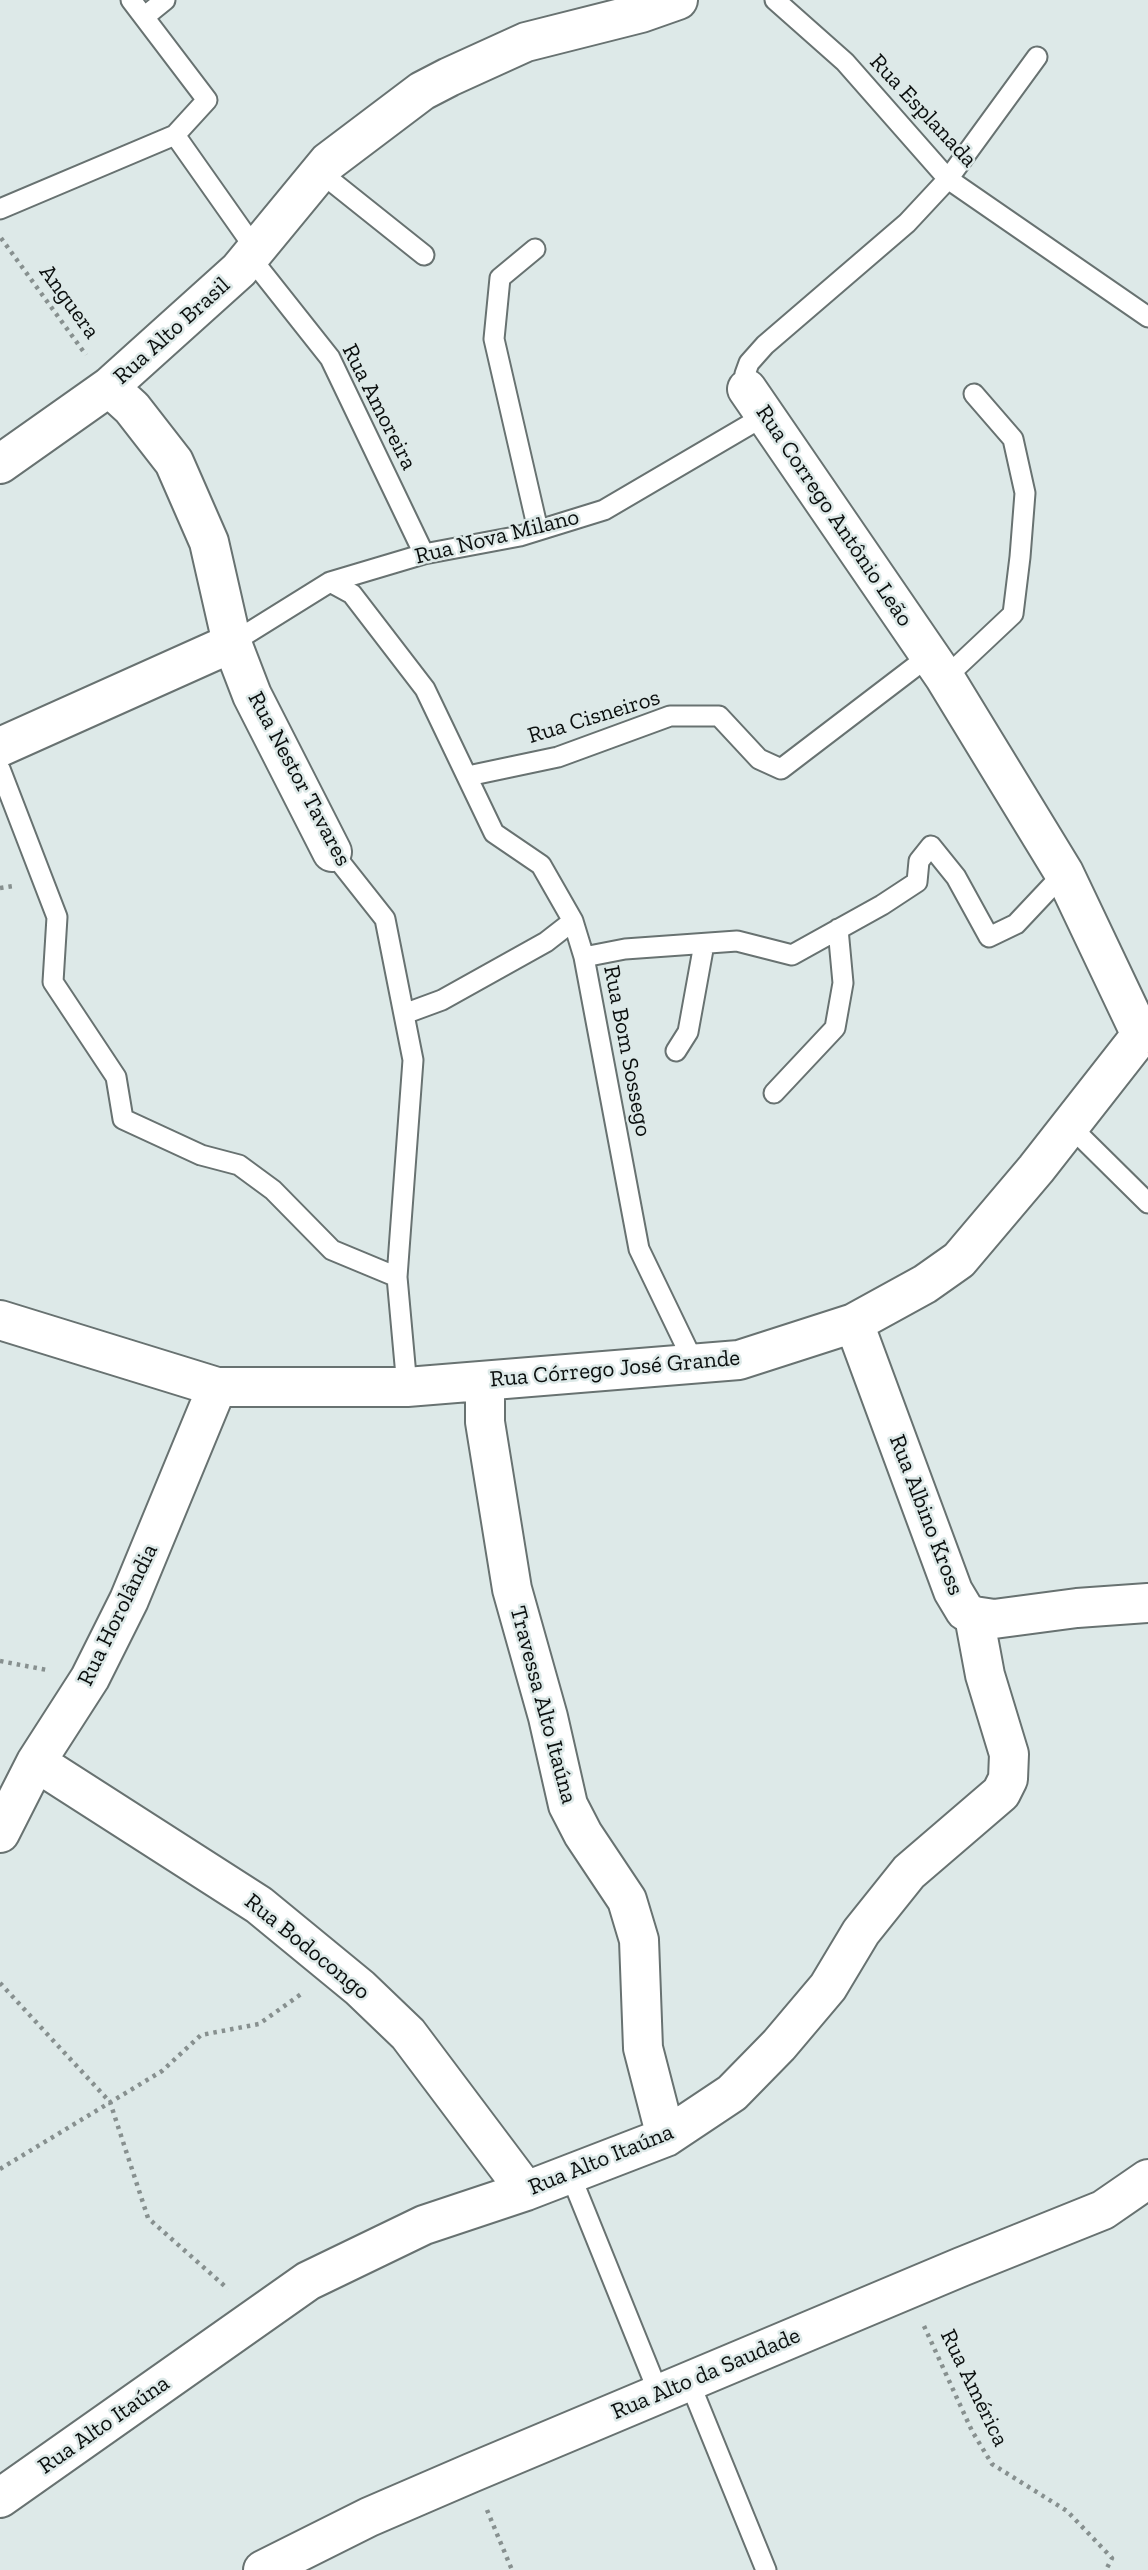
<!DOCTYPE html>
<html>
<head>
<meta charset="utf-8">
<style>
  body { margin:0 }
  canvas { display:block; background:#dde9e8 }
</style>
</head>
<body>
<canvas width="1148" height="2570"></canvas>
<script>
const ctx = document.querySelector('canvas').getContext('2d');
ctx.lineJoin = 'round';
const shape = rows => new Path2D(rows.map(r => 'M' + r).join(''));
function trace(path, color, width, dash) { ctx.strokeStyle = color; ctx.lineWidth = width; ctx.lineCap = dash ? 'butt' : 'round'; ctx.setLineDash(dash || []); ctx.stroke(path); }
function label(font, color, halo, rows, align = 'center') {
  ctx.font = font + ' "Zilla Slab",serif'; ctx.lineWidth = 5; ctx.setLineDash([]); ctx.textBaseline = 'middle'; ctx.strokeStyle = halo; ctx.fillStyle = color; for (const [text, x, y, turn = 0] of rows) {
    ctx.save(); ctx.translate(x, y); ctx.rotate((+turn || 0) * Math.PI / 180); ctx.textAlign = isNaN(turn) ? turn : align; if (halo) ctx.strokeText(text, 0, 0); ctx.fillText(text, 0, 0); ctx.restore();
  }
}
const service = shape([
  [131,0,207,100,175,135,256,250],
  [775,0,845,62,948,179,1148,317],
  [144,17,165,0],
  [320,172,424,255],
  [0,209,175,135],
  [535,249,500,278,494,339,538,530],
  [250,257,330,358,424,554],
  [747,389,745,374,749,363,765,345,907,223,948,179,1037,57],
  [330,582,424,554,520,536,604,510,766,415],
  [232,643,330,582,352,594,425,689,494,833,541,865,573,921],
  [945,678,1013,614,1020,557,1025,493,1013,439,974,394],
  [0,769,57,917,53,982,116,1077,123,1119,201,1155,239,1165,273,1190,332,1250,397,1277],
  [468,776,558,757,670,716,719,716,759,759,781,769,929,656],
  [332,852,385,919,413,1060,397,1277,407,1387],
  [404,1014,442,1000,546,942,573,921,584,957],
  [676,1051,688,1032,704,944],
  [774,1093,835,1028,843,983,838,929],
  [1070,1126,1148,1203],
  [695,1365,639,1249,584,957,625,949,737,941,792,955,882,905,917,882,919,861,931,846,956,877,989,937,1016,924,1064,873],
  [570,2174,659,2394],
  [689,2381,766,2570]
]);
const minor = shape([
  [109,387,132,408,174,462,209,542,232,643,252,695,332,852],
  [747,389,945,678,1064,873,1141,1035],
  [0,464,109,387,239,270,328,162,422,91,449,77,526,42,641,13,678,0],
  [0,747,232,643],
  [0,1320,217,1387,407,1387,739,1360,854,1323,925,1284,959,1260,1036,1169,1148,1026],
  [854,1323,953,1591,965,1611,974,1616,994,1619,1077,1608,1148,1603],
  [485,1381,485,1422,512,1589,548,1717,568,1805,583,1834,627,1900,639,1940,643,2048,666,2137],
  [36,1762,259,1905,360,1988,408,2034,526,2191],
  [0,1833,36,1762,90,1678,129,1600,217,1387],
  [0,2498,308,2281,424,2225,526,2191,666,2137,732,2093,779,2045,828,1987,861,1932,909,1872,1001,1793,1008,1779,1009,1754,985,1675,974,1616],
  [263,2570,369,2517,471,2473,961,2267,1103,2210,1148,2179]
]);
trace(service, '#687271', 23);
trace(minor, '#687271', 42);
trace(shape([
  [1,238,86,355],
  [0,888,13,886],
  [0,1661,47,1670],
  [0,1983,110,2102,148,2218,228,2289],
  [0,2169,162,2071,201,2035,259,2024,304,1992],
  [924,2326,972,2431,992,2464,1067,2511,1112,2558,1106,2570],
  [487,2510,512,2570]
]), '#87908f', 4.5, [3.5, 5]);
trace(service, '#fff', 19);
trace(minor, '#fff', 38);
label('23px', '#0b0f0e', '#dde9e8', [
  ["Rua Esplanada",923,111,47],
  ["Anguera",69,302,54],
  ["Rua Alto Brasil",172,331,-42],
  ["Rua Amoreira",379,407,63],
  ["Rua Corrego Antônio Leão",834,516,56],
  ["Rua Nova Milano",497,537,-14],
  ["Rua Cisneiros",594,717,-17],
  ["Rua Nestor Tavares",299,779,62],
  ["Rua Bom Sossego",627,1051,79],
  ["Rua Córrego José Grande",615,1369,-5],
  ["Rua Albino Kross",926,1515,69],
  ["Rua Horolândia",118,1615,-64],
  ["Travessa Alto Itaúna",543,1705,75],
  ["Rua Bodocongo",307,1947,39],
  ["Rua Alto Itaúna",601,2160,-22],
  ["Rua Alto da Saudade",706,2374,-23],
  ["Rua América",974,2388,64],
  ["Rua Alto Itaúna",104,2425,-35]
]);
</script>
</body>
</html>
